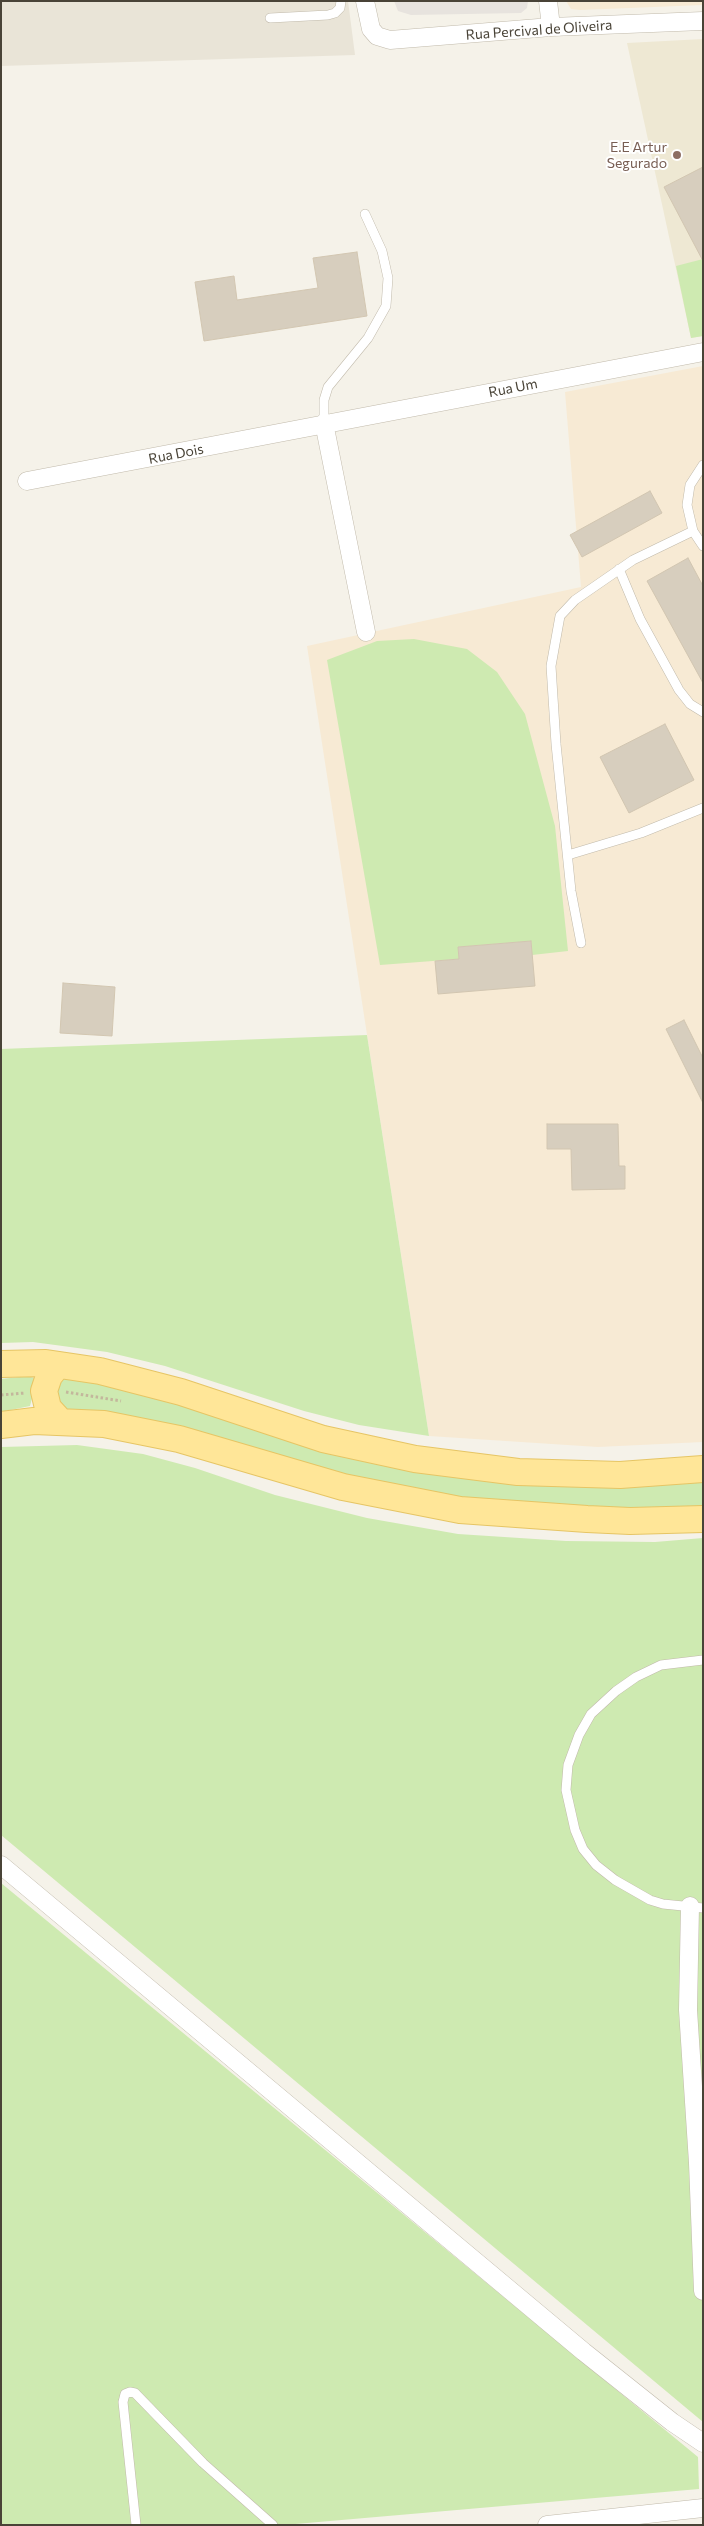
<!DOCTYPE html>
<html>
<head>
<meta charset="utf-8">
<style>
  body { margin:0 }
  #map { position:relative; width:704px; height:2526px; overflow:hidden; background:#f5f2e9; font-family:Commissioner,sans-serif }
  canvas { display:block }
  .frame { position:absolute; inset:0; border:2px solid #494337; pointer-events:none }
</style>
</head>
<body>
<div id="map">
<canvas width="704" height="2526"></canvas>
<div class="frame"></div>
</div>
<script>
const ctx = document.querySelector('canvas').getContext('2d');
ctx.lineJoin = 'round';
function fillPath(path, color) { ctx.fillStyle = color; ctx.fill(path, 'evenodd'); }
const shape = rows => new Path2D(rows.map(r => 'M' + r).join(''));
function trace(path, color, width, dash) { ctx.strokeStyle = color; ctx.lineWidth = width; ctx.lineCap = dash ? 'butt' : 'round'; ctx.setLineDash(dash || []); ctx.stroke(path); }
function label(font, color, halo, rows, align = 'center') {
  ctx.font = font + ' Commissioner,sans-serif'; ctx.lineWidth = 4; ctx.setLineDash([]); ctx.textBaseline = 'middle'; ctx.strokeStyle = halo; ctx.fillStyle = color; for (const [text, x, y, turn = 0] of rows) {
    ctx.save(); ctx.translate(x, y); ctx.rotate((+turn || 0) * Math.PI / 180); ctx.textAlign = isNaN(turn) ? turn : align; if (halo) ctx.strokeText(text, 0, 0); ctx.fillText(text, 0, 0); ctx.restore();
  }
}
fillPath(shape([
  [1,1,348,1,355,55,1,66]
]), '#e9e4d7');
fillPath(shape([
  [566,1,703,1,703,5,580,10,571,9],
  [703,366,703,1442,598,1447,429,1436,307,646,581,587,565,392]
]), '#f7ead4');
fillPath(shape([
  [394,1,528,1,527,8,521,13,411,15,398,11]
]), '#e7e3de');
fillPath(shape([
  [703,39,703,336,691,338,627,43]
]), '#eee8d3');
fillPath(shape([
  [703,259,703,336,691,338,676,266],
  [414,639,467,649,497,672,525,714,555,826,568,951,532,955,531,941,458,947,459,959,380,965,327,660,377,641],
  [367,1035,429,1436,359,1425,304,1411,165,1366,107,1352,33,1342,1,1343,1,1049],
  [28,1376,37,1379,30,1406,1,1412,1,1379],
  [62,1376,94,1380,303,1442,703,1476,703,1508,574,1509,432,1497,121,1417,58,1408,56,1381],
  [77,1445,143,1454,195,1468,275,1495,367,1518,458,1534,566,1541,655,1542,703,1538,703,2422,1,1835,1,1447],
  [1,1883,698,2457,699,2489,284,2525,1,2525]
]), '#ceeab1');
const building = shape([
  [703,167,703,261,664,187,703,167],
  [357,252,367,316,204,341,195,282,234,276,237,300,318,288,313,258,357,252],
  [650,491,662,513,582,557,570,535,650,491],
  [688,558,703,586,703,683,647,581,688,558],
  [665,724,694,780,629,813,600,757,665,724],
  [531,941,535,986,438,994,435,961,459,959,458,947,531,941],
  [63,983,115,987,112,1036,60,1033,63,983],
  [684,1020,703,1058,703,1103,666,1029,684,1020],
  [547,1124,618,1124,619,1166,625,1166,625,1189,572,1190,571,1149,547,1149,547,1124]
]);
fillPath(building, '#d7cebe');
trace(building, '#d2c6b1', 1);
const service = shape([
  [270,18,328,15,335,13,340,8,341,1],
  [324,423,324,400,328,387,368,338,386,306,388,278,382,251,365,214],
  [693,531,703,546],
  [619,569,640,619,679,690,690,704,703,712],
  [568,855,641,833,703,808],
  [581,943,571,891,556,744,551,666,560,616,575,600,633,560,693,531,687,505,690,485,703,465],
  [703,1660,661,1665,636,1677,616,1691,591,1714,579,1735,568,1765,566,1790,575,1830,583,1849,596,1865,615,1880,650,1900,663,1904,703,1908],
  [136,2525,123,2402,125,2394,130,2392,135,2393,203,2463,273,2525]
]);
const minor = shape([
  [365,1,371,29,377,36,390,40,551,27,703,21],
  [548,1,551,27],
  [324,423,366,632],
  [27,481,703,352],
  [1,1865,584,2352,672,2422,703,2443],
  [690,1906,688,2010,698,2163,703,2291],
  [547,2525,703,2508]
]);
const primary = shape([
  [1,1364,46,1363,100,1371,181,1392,323,1439,415,1459,518,1472,620,1475,703,1469],
  [58,1365,49,1376,44,1391,48,1408,60,1421],
  [1,1425,34,1421,104,1424,179,1439,343,1487,460,1510,587,1519,630,1521,703,1519]
]);
trace(service, '#c1baab', 10);
trace(minor, '#c1baab', 19);
trace(primary, '#e6c565', 28);
trace(shape([
  [66,1392,121,1401],
  [1,1395,25,1393]
]), '#c3b79c', 3, [2.5, 2.5]);
trace(service, '#fff', 9);
trace(minor, '#fff', 18);
trace(primary, '#ffe698', 26);
for (const [x, y, r, color] of [
  [677,155,5,"#8d6e63"]
]) { const dot = new Path2D(); dot.arc(x, y, r, 0, 2 * Math.PI); ctx.fillStyle = color; ctx.fill(dot); trace(dot, '#fff', 2); }
label('14px', '#494337', '#fff', [
  ["Rua Percival de Oliveira",539,30,-4],
  ["Rua Um",513,388,-11],
  ["Rua Dois",176,454,-11]
]);
label('14px', '#785e54', '#fff', [
  ["E.E Artur",667,147],
  ["Segurado",667,163]
], 'right');
</script>
</body>
</html>
